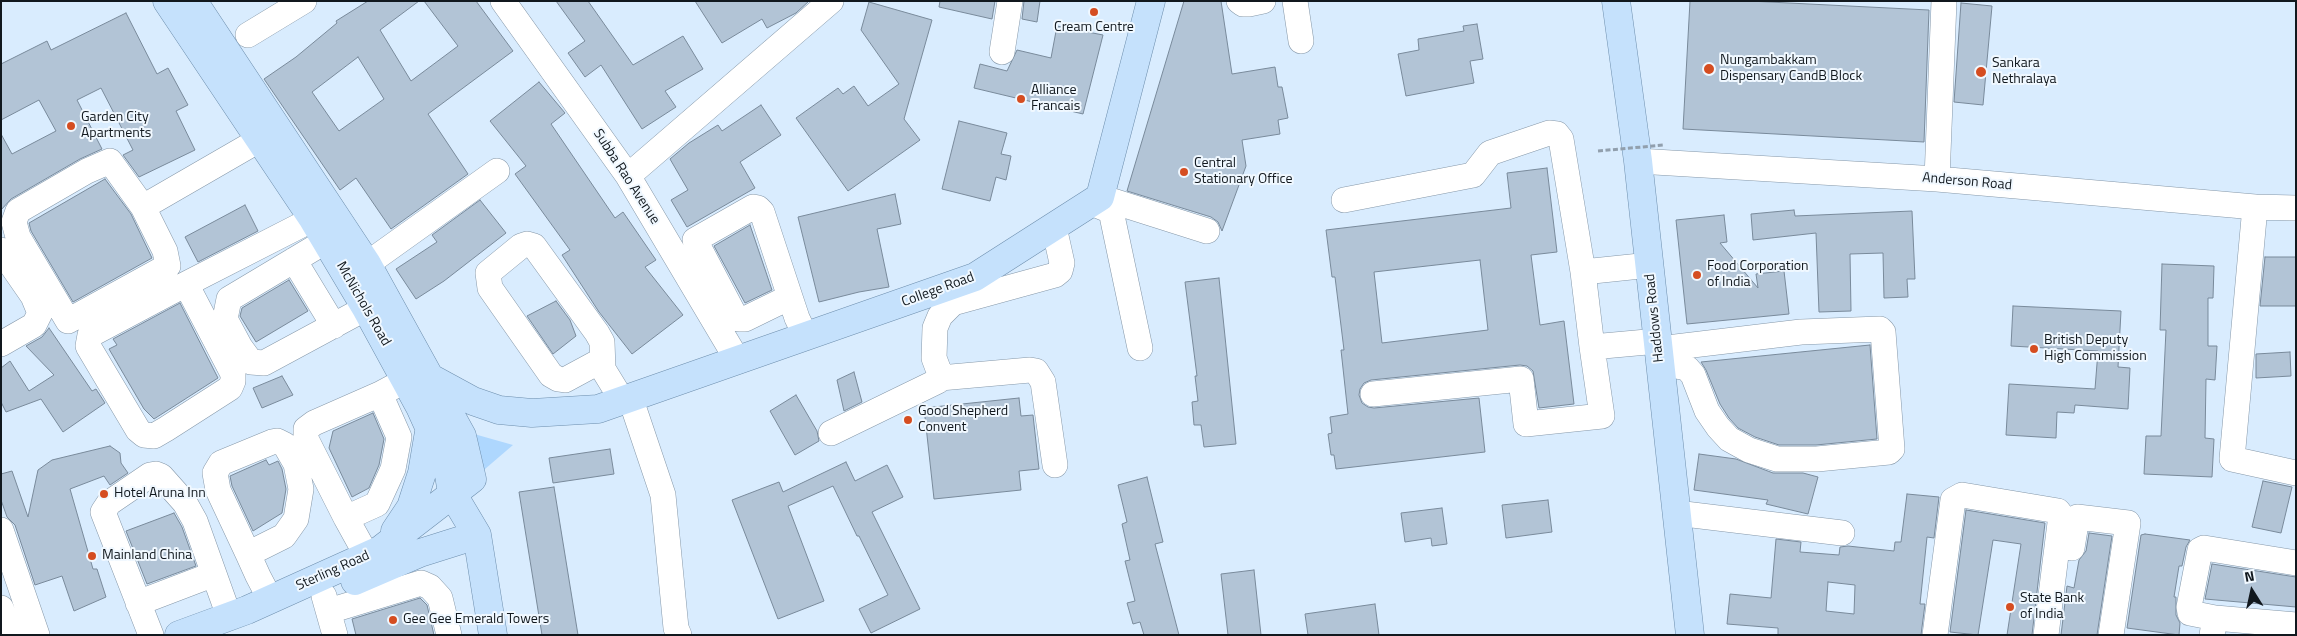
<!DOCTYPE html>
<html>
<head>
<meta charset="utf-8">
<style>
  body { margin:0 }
  #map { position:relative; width:2297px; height:636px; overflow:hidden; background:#d9ecfe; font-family:"Titillium Web",sans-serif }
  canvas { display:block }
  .frame { position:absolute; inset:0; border:2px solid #11181e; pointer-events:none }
  .north { position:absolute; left:2227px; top:566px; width:50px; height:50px; -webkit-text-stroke:4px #f0f8ff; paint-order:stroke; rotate:350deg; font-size:14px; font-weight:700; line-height:20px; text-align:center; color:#11181e }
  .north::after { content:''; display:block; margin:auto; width:18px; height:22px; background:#11181e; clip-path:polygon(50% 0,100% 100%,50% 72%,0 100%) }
</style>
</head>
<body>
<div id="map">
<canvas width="2297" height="636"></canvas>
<div class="frame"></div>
<div class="north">N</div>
</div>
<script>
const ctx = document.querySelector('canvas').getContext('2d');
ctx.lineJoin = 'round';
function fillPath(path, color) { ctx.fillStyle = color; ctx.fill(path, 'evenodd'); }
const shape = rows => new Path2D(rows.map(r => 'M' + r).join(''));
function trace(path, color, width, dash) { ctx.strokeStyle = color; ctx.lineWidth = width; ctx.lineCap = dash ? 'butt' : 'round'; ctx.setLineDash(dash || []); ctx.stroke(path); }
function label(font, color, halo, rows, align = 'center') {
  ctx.font = font + ' "Titillium Web",sans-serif'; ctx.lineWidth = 4; ctx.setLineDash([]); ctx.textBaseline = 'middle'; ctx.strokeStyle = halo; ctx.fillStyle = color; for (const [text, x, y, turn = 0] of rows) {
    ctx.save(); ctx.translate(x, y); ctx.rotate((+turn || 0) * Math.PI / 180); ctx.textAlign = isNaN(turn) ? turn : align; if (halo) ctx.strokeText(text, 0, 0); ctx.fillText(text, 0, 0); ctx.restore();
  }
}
fillPath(shape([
  [467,432,513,445,471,481]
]), '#aed7fe');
const building = shape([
  [368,1,419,1,380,30,411,81,458,46,424,1,476,1,513,51,428,114,468,174,391,229,356,178,340,190,264,79,296,57,337,23,336,21,368,1],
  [358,57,384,99,339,131,312,92,358,57],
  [556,1,588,1,633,65,683,36,703,69,665,91,676,107,642,129,601,65,585,77,568,53,585,41,556,1],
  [695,1,809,1,796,13,767,28,762,19,722,43,695,1],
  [940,1,995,1,992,19,939,7,940,1],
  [1024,1,1040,1,1037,22,1022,19,1024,1],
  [1184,1,1221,1,1232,74,1275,67,1278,87,1282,87,1288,118,1278,120,1280,134,1242,140,1246,166,1222,231,1218,222,1211,217,1127,191,1184,1],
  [1690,1,1749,1,1929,10,1924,142,1683,129,1690,1],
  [869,2,932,20,904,119,920,140,848,191,796,118,838,88,843,94,854,86,868,106,899,84,861,30,869,2],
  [1961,3,1992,6,1983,105,1954,102,1961,3],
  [126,13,157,74,168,68,188,105,176,111,195,150,139,177,123,155,133,150,101,88,77,100,102,149,80,159,11,199,1,210,1,134,12,154,56,131,39,100,1,120,1,64,47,41,51,50,126,13],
  [1477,24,1483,59,1470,61,1474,83,1406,96,1398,54,1419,50,1418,39,1464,31,1463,26,1477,24],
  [1057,26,1103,35,1083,114,974,88,980,64,1007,71,1017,50,1051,58,1057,26],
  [539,82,565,113,551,124,615,218,623,212,656,260,645,267,683,315,632,354,599,312,562,255,570,250,515,174,526,166,490,121,539,82],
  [761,105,781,135,740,162,755,188,687,227,671,200,688,190,670,159,689,143,718,125,722,131,761,105],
  [959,121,1007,133,1001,154,1011,156,1006,180,996,177,990,201,942,189,959,121],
  [1547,168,1557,252,1531,255,1540,325,1564,321,1574,404,1539,408,1533,371,1527,366,1520,365,1371,380,1364,383,1360,389,1359,395,1362,403,1368,407,1374,408,1479,398,1485,452,1336,469,1334,455,1331,455,1328,434,1332,433,1330,417,1348,414,1341,350,1344,350,1335,277,1332,277,1326,230,1511,208,1507,173,1547,168],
  [1480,260,1488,330,1382,343,1374,272,1480,260],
  [105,179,131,214,152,258,73,302,31,231,29,223,105,179],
  [895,194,901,224,877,229,889,287,859,292,819,302,798,217,895,194],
  [480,200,506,233,444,281,416,299,396,269,437,242,432,235,480,200],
  [245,205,258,231,198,262,185,237,245,205],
  [1794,210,1795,216,1912,211,1915,279,1907,279,1908,297,1884,298,1883,253,1850,254,1851,311,1819,312,1816,233,1753,240,1751,214,1794,210],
  [1724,215,1727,242,1720,243,1758,288,1756,274,1784,271,1789,314,1687,324,1676,220,1724,215],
  [750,225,772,290,745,303,714,246,750,225],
  [2265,257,2296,257,2296,306,2260,306,2265,257],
  [2162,264,2214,266,2213,298,2208,298,2208,346,2217,346,2215,380,2206,379,2205,438,2214,439,2212,477,2144,474,2146,436,2161,436,2166,330,2160,330,2162,264],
  [1219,278,1236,444,1204,447,1201,425,1194,425,1192,402,1198,401,1195,376,1197,376,1185,282,1219,278],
  [289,280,308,311,256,342,240,316,242,308,289,280],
  [556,301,570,320,576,336,553,354,527,316,556,301],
  [180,303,218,378,154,419,144,409,109,349,117,345,113,339,180,303],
  [2013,306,2121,311,2118,367,2130,368,2128,409,2075,405,2074,413,2057,412,2056,438,2006,435,2009,384,2095,389,2098,351,2011,346,2013,306],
  [49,328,92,391,96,389,105,403,63,432,41,399,6,412,1,402,1,368,10,361,29,391,54,375,26,346,42,337,49,328],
  [1870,345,1877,439,1816,445,1779,445,1755,437,1738,428,1729,418,1720,404,1706,370,1701,362,1870,345],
  [2290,352,2291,376,2256,378,2256,354,2290,352],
  [854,372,862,402,844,411,837,380,854,372],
  [282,376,293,395,262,408,253,388,282,376],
  [796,395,817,431,819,441,795,455,770,411,796,395],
  [1019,398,1021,416,1033,415,1039,469,1019,471,1021,490,934,499,924,408,1019,398],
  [373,413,384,439,379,465,369,488,352,497,329,448,333,431,373,413],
  [110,446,120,453,121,463,128,473,110,485,104,476,70,489,93,569,97,569,106,597,74,611,62,576,35,585,15,525,7,517,1,500,1,474,12,471,28,517,38,470,52,460,110,446],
  [610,449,614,474,553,483,549,458,610,449],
  [1699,454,1736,459,1773,473,1803,473,1818,477,1808,514,1766,504,1768,500,1694,490,1699,454],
  [266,460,269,465,278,461,282,469,286,489,282,513,253,531,232,486,230,476,266,460],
  [846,462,855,481,887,465,903,497,872,512,920,609,871,633,859,609,888,595,859,536,857,536,833,486,788,506,824,601,778,619,732,500,779,482,783,492,846,462],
  [1147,477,1163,542,1155,544,1179,635,1144,635,1140,622,1133,624,1127,603,1135,601,1125,561,1130,560,1122,524,1127,522,1118,485,1147,477],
  [2263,481,2292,487,2281,533,2252,527,2263,481],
  [554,487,578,635,542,635,519,492,554,487],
  [1907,494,1939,497,1934,538,1927,537,1920,604,1925,604,1921,635,1778,635,1778,628,1727,624,1730,594,1771,598,1776,539,1801,542,1800,552,1839,555,1840,547,1848,546,1894,551,1895,542,1901,542,1907,494],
  [1828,582,1855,585,1854,614,1826,611,1828,582],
  [1548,500,1552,532,1506,538,1502,505,1548,500],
  [1442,508,1447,544,1432,546,1431,538,1405,542,1401,513,1442,508],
  [1966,510,2045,523,2032,635,2007,635,2021,544,1993,540,1978,635,1950,632,1966,510],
  [174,513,182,527,196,566,147,584,126,531,174,513],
  [2089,533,2112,536,2097,635,2061,635,2067,586,2074,588,2079,560,2086,551,2089,533],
  [2145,534,2190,540,2186,547,2182,566,2179,566,2174,597,2176,597,2176,615,2180,623,2179,635,2127,628,2141,535,2145,534],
  [2212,564,2296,577,2296,607,2205,599,2212,564],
  [1254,570,1261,635,1228,635,1221,574,1254,570],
  [420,598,427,605,434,635,356,635,352,619,420,598],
  [1375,604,1379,635,1308,635,1305,614,1375,604]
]);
fillPath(building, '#b2c4d6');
trace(building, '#798a9b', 1);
const minor = shape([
  [503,1,628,176,738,361],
  [1239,1,1243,4,1249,4,1263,1],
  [1295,1,1301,41],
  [248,35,304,1],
  [1002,52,1010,1],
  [1638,161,1937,179,2255,207,2296,208],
  [628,176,831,1],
  [1937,179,1944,1],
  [1100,197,1207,231],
  [1344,200,1473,175,1490,153,1549,133,1557,134,1561,139,1583,272],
  [1091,203,1111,211,1140,348],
  [143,207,110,161,87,171,18,211,14,222,18,237,68,321,168,266,165,251,143,207,259,140],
  [2255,207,2232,459,2296,473],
  [326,241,229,299,225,319,240,347,251,362,264,363,366,308],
  [1,250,33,296,40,313,34,325,1,344],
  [294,260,334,326],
  [367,264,497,171],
  [1650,265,1583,272,1592,347,1658,341],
  [186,284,233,374,233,381,230,388,166,429,154,436,144,435,138,430,88,346,90,335,186,284,313,219],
  [790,297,745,319,739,319,735,316,695,240,753,207,758,208,762,212,790,297,797,318,806,337],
  [1659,349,1801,332,1880,329,1883,332,1892,449,1889,452,1817,459,1777,459,1749,450,1729,439,1718,427,1707,411,1693,375,1687,368,1660,363],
  [602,360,565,380,558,379,551,375,490,288,488,273,521,246,527,244,534,246,597,333,602,342,603,369,622,400],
  [940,378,1030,370,1036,371,1043,382,1055,465],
  [380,394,399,437,393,469,377,504,346,518,306,439,306,429,314,423,380,394,406,380],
  [1373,394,1521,379,1526,424,1602,416,1592,347],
  [630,397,663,495,676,628,679,635],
  [831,433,938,381,940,374,934,358,935,328,940,316,953,303,1055,275,1060,271,1062,263,1054,227],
  [1676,513,1842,533],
  [346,518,367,556],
  [1,530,37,635],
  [2072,548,2077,517,2128,523,2111,635],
  [248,554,284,536,296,519,301,489,296,464,285,445,277,441,272,442,221,463,215,473,218,490,248,554,258,576,270,599],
  [324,596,335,635],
  [138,603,214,574],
  [1,608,12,635],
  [329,611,421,583,430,587,440,598,449,635],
  [2215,618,2296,625],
  [151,635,103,512,109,503,150,475,156,474,161,476,185,503,195,521,229,616],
  [1935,635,1953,500,1962,495,2058,511,2061,515,2046,635],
  [2212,635,2215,618,2190,613,2189,607,2200,550,2204,548,2296,563]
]);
const major = shape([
  [167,1,313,219,366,308,420,407,448,469,452,493,477,535,493,635],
  [1616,1,1638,161,1690,635],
  [427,376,473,401,499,410,532,413,598,409,975,277,1100,197,1151,1],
  [395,531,411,507,422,473,430,426],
  [355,581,420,553,477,535],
  [179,635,247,610,380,550,472,479,462,436,367,264,193,1]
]);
trace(minor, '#8698a9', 26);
trace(major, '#6d8ead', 29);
trace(minor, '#fff', 25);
trace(major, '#c5e1fc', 28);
trace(shape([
  [1598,151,1664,145]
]), '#919fad', 3, [5, 2.5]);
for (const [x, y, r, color] of [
  [1094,12,5,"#d54d21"],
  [1709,69,6,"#d54d21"],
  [1981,72,6,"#d54d21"],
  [1021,99,5,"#d54d21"],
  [71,126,5,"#d54d21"],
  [1184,172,5,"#d54d21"],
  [1697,275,5,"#d54d21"],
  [2034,349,5,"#d54d21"],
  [908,420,5,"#d54d21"],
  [104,494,5,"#d54d21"],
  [92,556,5,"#d54d21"],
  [2010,607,5,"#d54d21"],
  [393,620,5,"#d54d21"]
]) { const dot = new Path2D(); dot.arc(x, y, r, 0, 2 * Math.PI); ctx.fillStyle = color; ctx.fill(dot); trace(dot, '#f0f8ff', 2); }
label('14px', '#11181e', '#f0f8ff', [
  ["Cream Centre",1094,28,"center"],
  ["Nungambakkam",1720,61],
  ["Dispensary CandB Block",1720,77],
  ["Sankara",1992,64],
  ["Nethralaya",1992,80],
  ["Alliance",1031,91],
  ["Francais",1031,107],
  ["Garden City",81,118],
  ["Apartments",81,134],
  ["Central",1194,164],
  ["Stationary Office",1194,180],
  ["Food Corporation",1707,267],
  ["of India",1707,283],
  ["British Deputy",2044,341],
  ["High Commission",2044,357],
  ["Good Shepherd",918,412],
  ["Convent",918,428],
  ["Hotel Aruna Inn",114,494],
  ["Mainland China",102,556],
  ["State Bank",2020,599],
  ["of India",2020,615],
  ["Gee Gee Emerald Towers",403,620]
], 'left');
label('14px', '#11181e', '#f0f8ff', [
  ["Subba Rao Avenue",626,177,57],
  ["Anderson Road",1967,182,5],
  ["College Road",938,290,-20],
  ["McNichols Road",363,304,60],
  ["Haddows Road",1655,318,-96],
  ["Sterling Road",333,571,-24]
]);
</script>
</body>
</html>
